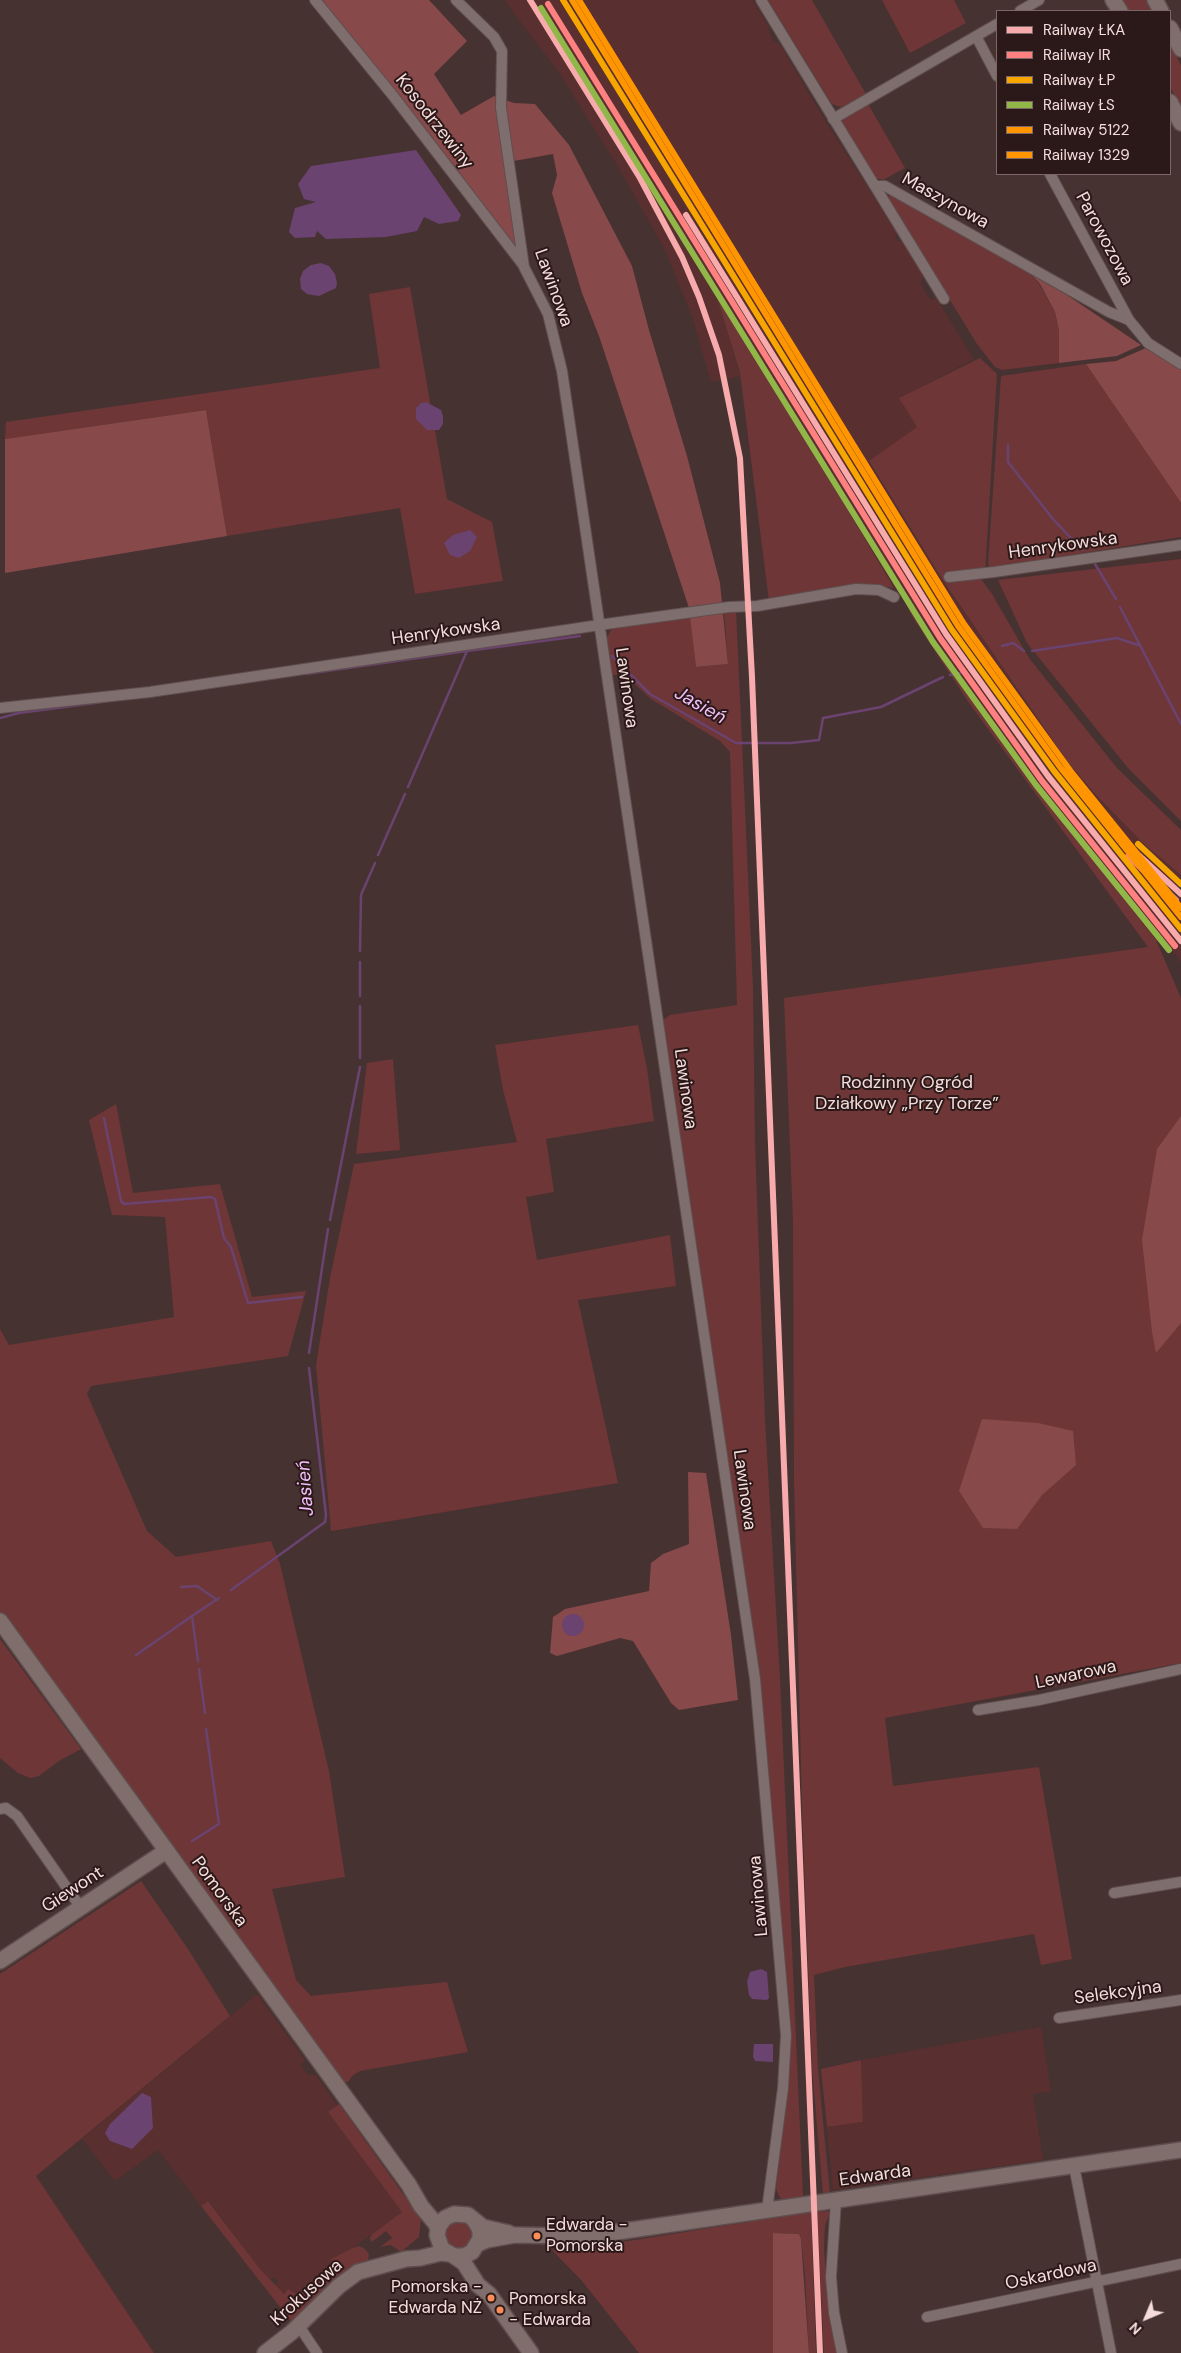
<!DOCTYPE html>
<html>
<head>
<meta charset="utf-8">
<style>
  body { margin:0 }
  #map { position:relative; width:1181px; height:2353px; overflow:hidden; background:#473232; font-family:"DM Sans",sans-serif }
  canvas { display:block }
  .legend { position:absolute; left:996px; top:10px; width:175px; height:165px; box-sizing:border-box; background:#2a1918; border:1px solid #7c6766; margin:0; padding:6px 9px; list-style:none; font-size:15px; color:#f6dddc }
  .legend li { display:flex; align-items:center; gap:10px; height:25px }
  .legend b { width:25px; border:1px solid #7c6766 }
  .north { position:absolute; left:1121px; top:2293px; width:50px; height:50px; -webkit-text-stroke:4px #2a1918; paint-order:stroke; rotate:225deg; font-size:14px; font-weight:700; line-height:20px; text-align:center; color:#f6dddc }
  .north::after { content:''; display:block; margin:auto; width:18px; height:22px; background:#f6dddc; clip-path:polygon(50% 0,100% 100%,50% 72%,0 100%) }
</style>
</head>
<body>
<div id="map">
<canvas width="1181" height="2353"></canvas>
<ul class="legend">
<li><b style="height:6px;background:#f8abad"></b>Railway ŁKA</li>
<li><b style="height:6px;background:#ff8080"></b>Railway IR</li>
<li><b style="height:6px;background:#f7a600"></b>Railway ŁP</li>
<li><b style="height:6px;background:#91b749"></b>Railway ŁS</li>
<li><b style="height:6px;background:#ff9500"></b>Railway 5122</li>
<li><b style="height:6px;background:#ff9500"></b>Railway 1329</li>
</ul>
<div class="north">N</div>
</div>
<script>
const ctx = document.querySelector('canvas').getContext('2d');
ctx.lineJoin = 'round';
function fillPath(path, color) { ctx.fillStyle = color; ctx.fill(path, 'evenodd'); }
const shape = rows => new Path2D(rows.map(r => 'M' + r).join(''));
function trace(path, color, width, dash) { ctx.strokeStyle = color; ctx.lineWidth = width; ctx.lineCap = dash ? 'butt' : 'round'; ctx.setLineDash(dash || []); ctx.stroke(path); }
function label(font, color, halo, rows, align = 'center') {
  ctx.font = font + ' "DM Sans",sans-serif'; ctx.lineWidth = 4; ctx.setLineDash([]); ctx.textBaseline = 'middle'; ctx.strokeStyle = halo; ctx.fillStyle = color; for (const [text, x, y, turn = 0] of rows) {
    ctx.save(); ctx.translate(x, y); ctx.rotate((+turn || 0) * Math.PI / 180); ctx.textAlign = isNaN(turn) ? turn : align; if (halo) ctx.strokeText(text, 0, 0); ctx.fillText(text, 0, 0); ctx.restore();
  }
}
fillPath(shape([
  [504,0,753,0,769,27,769,32,774,42,779,43,828,125,897,233,895,237,898,241,903,241,920,269,923,276,920,283,926,293,931,300,936,298,974,359,900,398,917,427,869,462,942,579,1067,761,1096,795,1144,844,1181,875,1166,903,1181,920,1181,962,1163,940,1156,940,1049,803,917,612,894,588,713,283,740,376,711,382,692,316,665,250,619,168,559,73],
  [257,1994,305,2060,301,2065,308,2075,316,2075,337,2105,328,2112,402,2212,353,2248,331,2259,334,2267,298,2295,280,2291,274,2286,278,2282,274,2277,270,2280,260,2269,209,2201,201,2206,158,2150,115,2181,82,2139],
  [1041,2027,1051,2091,1033,2094,1043,2160,833,2190,827,2127,863,2122,861,2060]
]), '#592f2f');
fillPath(shape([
  [768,0,812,0,866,94,841,107,832,104],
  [882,0,954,0,966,23,910,53],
  [1123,0,1146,0,1152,11,1129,11],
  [1170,44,1181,65,1181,107,1170,87],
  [868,104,905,168,883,180,876,178,841,122,846,116],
  [891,194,1024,267,1039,284,1055,312,1059,331,1059,363,1002,370,995,367,977,344,887,198],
  [712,281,894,588,870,585,769,601,740,373],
  [410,287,447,499,492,522,503,581,415,594,400,508,227,536,206,410,5,439,6,422,380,368,369,294],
  [980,358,997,374,985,574,976,576,981,579,992,594,1029,658,1117,768,1181,830,1181,875,1144,844,1096,795,1067,761,942,579,869,461,917,427,899,398],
  [1086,364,1181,503,1181,537,990,568,988,563,1001,376],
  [1181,559,1181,821,1128,768,1027,643,998,580],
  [909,602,1049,803,1156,940,1181,998,1181,1663,885,1718,893,1786,1039,1767,1072,1959,1041,1965,1034,1934,845,1967,814,1975,818,2070,830,2193,823,2194,812,2068,802,1809,794,1481,793,1222,784,998,1148,947,969,703,912,616,907,606],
  [736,609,753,987,755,1144,765,1420,780,1678,803,2196,786,2200,780,2198,776,2189,785,2110,776,1864,761,1691,663,1020,670,1015,737,1005,730,752,720,741,651,699,622,672,612,676,606,639,613,627,691,618,696,667,728,664,724,611],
  [638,1025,647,1068,654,1121,546,1139,554,1192,526,1197,537,1260,670,1235,676,1286,578,1300,618,1483,331,1531,316,1365,330,1278,354,1164,517,1142,503,1090,495,1045],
  [393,1059,400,1150,356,1154,367,1063],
  [116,1104,133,1193,220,1184,252,1297,306,1291,288,1356,91,1386,87,1394,147,1531,176,1557,271,1541,280,1564,329,1771,345,1877,272,1889,296,1980,311,1996,447,1982,468,2052,360,2071,352,2076,348,2082,342,2082,0,1614,0,1329,9,1345,174,1317,165,1217,112,1215,89,1120],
  [0,1639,81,1749,59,1761,39,1776,30,1778,18,1773,0,1758],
  [141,1881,188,1949,230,2016,36,2176,154,2353,0,2353,0,1974],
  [861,2060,863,2122,827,2127,821,2069],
  [339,2104,421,2219,419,2237,401,2252,391,2245,380,2247,392,2238,386,2231,372,2242,370,2239,371,2235,402,2212,328,2112],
  [208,2201,260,2269,284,2294,288,2289,298,2295,334,2268,331,2259,353,2248,359,2246,365,2249,369,2254,368,2260,294,2325,201,2206],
  [828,2211,830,2214,825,2225,824,2248,828,2306,837,2353,824,2353,817,2212],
  [811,2212,816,2353,809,2353,805,2275,801,2239,799,2234,773,2233,773,2353,639,2353,582,2281,552,2250,578,2249],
  '445 2235a14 14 0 1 1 28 0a14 14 0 1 1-28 0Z'
]), '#6e3636');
fillPath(shape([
  [315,0,429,0,467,41,434,74,461,115,494,96,514,103,535,104,569,145,632,266,649,330,687,456,720,583,728,664,696,667,689,608,599,336,582,293,552,193,557,175,553,154,508,162,524,267],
  [1024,267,1030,270,1141,345,1117,356,1059,363,1059,331,1055,312,1040,284],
  [1146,348,1181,368,1181,503,1086,364,1116,361],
  [206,410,227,536,5,573,5,439],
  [1181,1116,1181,1323,1156,1353,1152,1332,1142,1240,1157,1149],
  [982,1419,1038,1423,1073,1431,1076,1465,1042,1495,1017,1529,983,1528,959,1491],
  [688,1472,706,1473,731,1635,738,1700,679,1710,671,1703,633,1641,620,1638,557,1656,550,1653,553,1617,565,1609,649,1591,651,1563,663,1554,689,1544],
  [773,2233,799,2234,801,2239,809,2353,773,2353]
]), '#874949');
fillPath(shape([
  [416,150,461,215,458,221,439,224,424,217,417,231,386,237,326,239,317,231,315,237,295,238,289,232,295,208,316,202,304,199,298,184,311,166],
  [321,263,329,266,335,274,337,283,336,288,319,296,307,294,301,289,300,279,303,271,311,265],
  [426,402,441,410,443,416,443,424,439,430,427,430,416,419,416,408,421,403],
  [470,530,477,537,470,551,459,558,450,555,444,543,453,535],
  '562 1625a11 11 0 1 1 22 0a11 11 0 1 1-22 0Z',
  [761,1969,767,1972,769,1998,767,2000,752,1999,749,1995,747,1982,750,1972],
  [754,2044,773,2044,773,2062,755,2061,753,2056],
  [142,2093,151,2097,153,2128,132,2149,110,2141,105,2133,110,2124]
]), '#6a4370');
trace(shape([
  [1008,445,1008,462,1053,519,1082,550],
  [1095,564,1116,599],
  [1120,607,1181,724],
  [1002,646,1013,643,1024,651],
  [1032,651,1117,638,1141,646],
  [612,656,650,694,736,743,791,743,819,740,823,718,881,707,943,677],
  [306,674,467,651],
  [950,675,965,672],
  [0,718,19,713,102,702],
  [408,787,467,651,580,636],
  [378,855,405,794],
  [360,951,361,895,375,863],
  [360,996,360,962],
  [360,1058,360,1006],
  [104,1118,121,1201,124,1204,211,1197,215,1199,224,1238,231,1247,248,1303,302,1297],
  [330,1220,360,1067],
  [309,1353,328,1229],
  [181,1587,197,1586,217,1600],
  [231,1590,325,1522,326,1515,309,1368],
  [136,1655,192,1616],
  [198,1661,192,1616,219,1598],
  [199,1669,205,1713],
  [192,1841,219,1824,206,1729]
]), '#6a4370', 2.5);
const street = shape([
  [315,0,394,97,524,266],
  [456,0,494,37,502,51,501,108,524,267,548,314,562,371,755,1679,786,2035,783,2088,767,2210],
  [761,0,944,299],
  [1020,11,1039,0],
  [976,36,997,76],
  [833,119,997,24],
  [1050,174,1129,320],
  [875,186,885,186,1109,312,1129,320,1148,343,1181,364],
  [949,577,994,572,1181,545],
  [0,708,150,692,613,623,729,607,757,606,856,589,879,590,894,597],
  [978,1710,1039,1700,1181,1669],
  [0,1809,6,1808,17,1816,81,1908],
  [1114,1893,1181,1882],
  [1059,2018,1181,2000],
  [1074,2166,1111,2353],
  [836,2200,831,2277,834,2313,842,2353],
  [927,2317,1181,2264],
  [299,2326,317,2353]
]);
const secondary = shape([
  [1113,0,1120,11],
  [1155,0,1161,11],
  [1170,28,1181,49],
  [1170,102,1181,123],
  [0,1621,409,2185,421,2206,436,2224,438,2230],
  [0,1961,166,1851],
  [475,2221,480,2230,480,2239,472,2252,464,2256,454,2256,442,2249,437,2235,439,2226,445,2218,454,2214,468,2215,483,2227,509,2233],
  [478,2244,487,2240,515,2235,567,2236,617,2232,1181,2150],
  [454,2256,464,2263,478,2285,489,2294,531,2353],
  [265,2353,292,2332,339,2286,358,2272,406,2259,420,2258,441,2253,450,2254]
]);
trace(street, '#604e4e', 12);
trace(secondary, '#604e4e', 18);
trace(street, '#7f6e6e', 10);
trace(secondary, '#7f6e6b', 15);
trace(shape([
  [530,0,640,178,682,257,699,297,719,355,740,458,752,677,820,2353],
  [686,215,946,634,1048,776,1181,941],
  [1133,850,1181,894]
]), '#f8abad', 6);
trace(shape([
  [548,4,940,638,1042,781,1175,946],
  [1128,856,1176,900]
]), '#ff8080', 6);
trace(shape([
  [563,0,952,630,1054,771,1181,929],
  [1138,844,1181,884]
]), '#f7a600', 6);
trace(shape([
  [541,8,933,642,1036,785,1169,950]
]), '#91b749', 6);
trace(shape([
  [572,0,958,626,1060,767,1181,917]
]), '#ff9500', 6);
trace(shape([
  [579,0,964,624,1072,773,1181,908]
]), '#ff9500', 6);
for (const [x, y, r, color] of [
  [537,2236,4.5,"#fa8e5a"],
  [491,2298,4.5,"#fa8e5a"],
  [500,2310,4.5,"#fa8e5a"]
]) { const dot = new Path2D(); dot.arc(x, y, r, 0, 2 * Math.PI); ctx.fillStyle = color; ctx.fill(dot); trace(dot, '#2a1918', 2); }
label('17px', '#f6dddc', '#2a1918', [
  ["Edwarda -",546,2226],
  ["Pomorska",546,2247],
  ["Pomorska -",482,2288,"right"],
  ["Edwarda NŻ",482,2309,"right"],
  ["Pomorska",509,2300],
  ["- Edwarda",509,2321]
], 'left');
label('18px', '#f6dddc', '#2a1918', [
  ["Kosodrzewiny",434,122,52],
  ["Maszynowa",945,201,29],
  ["Parowozowa",1104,239,62],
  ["Lawinowa",553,288,70],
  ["Henrykowska",1063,546,-8],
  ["Henrykowska",446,632,-8],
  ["Lawinowa",626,688,82],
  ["Lawinowa",685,1089,82],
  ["Lawinowa",744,1490,82],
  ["Lewarowa",1076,1675,-12],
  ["Giewont",73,1890,-33],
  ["Pomorska",219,1892,54],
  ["Lawinowa",759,1896,-95],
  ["Selekcyjna",1118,1993,-8],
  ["Edwarda",875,2176,-8],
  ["Oskardowa",1051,2275,-12],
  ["Krokusowa",307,2293,-42]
]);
label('18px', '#f2dcdb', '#2a1918', [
  ["Rodzinny Ogród",907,1083],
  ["Działkowy „Przy Torze”",907,1104]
]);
label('italic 19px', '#f1befb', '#2a1918', [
  ["Jasień",700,706,30],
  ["Jasień",306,1488,-94]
]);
</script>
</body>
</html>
